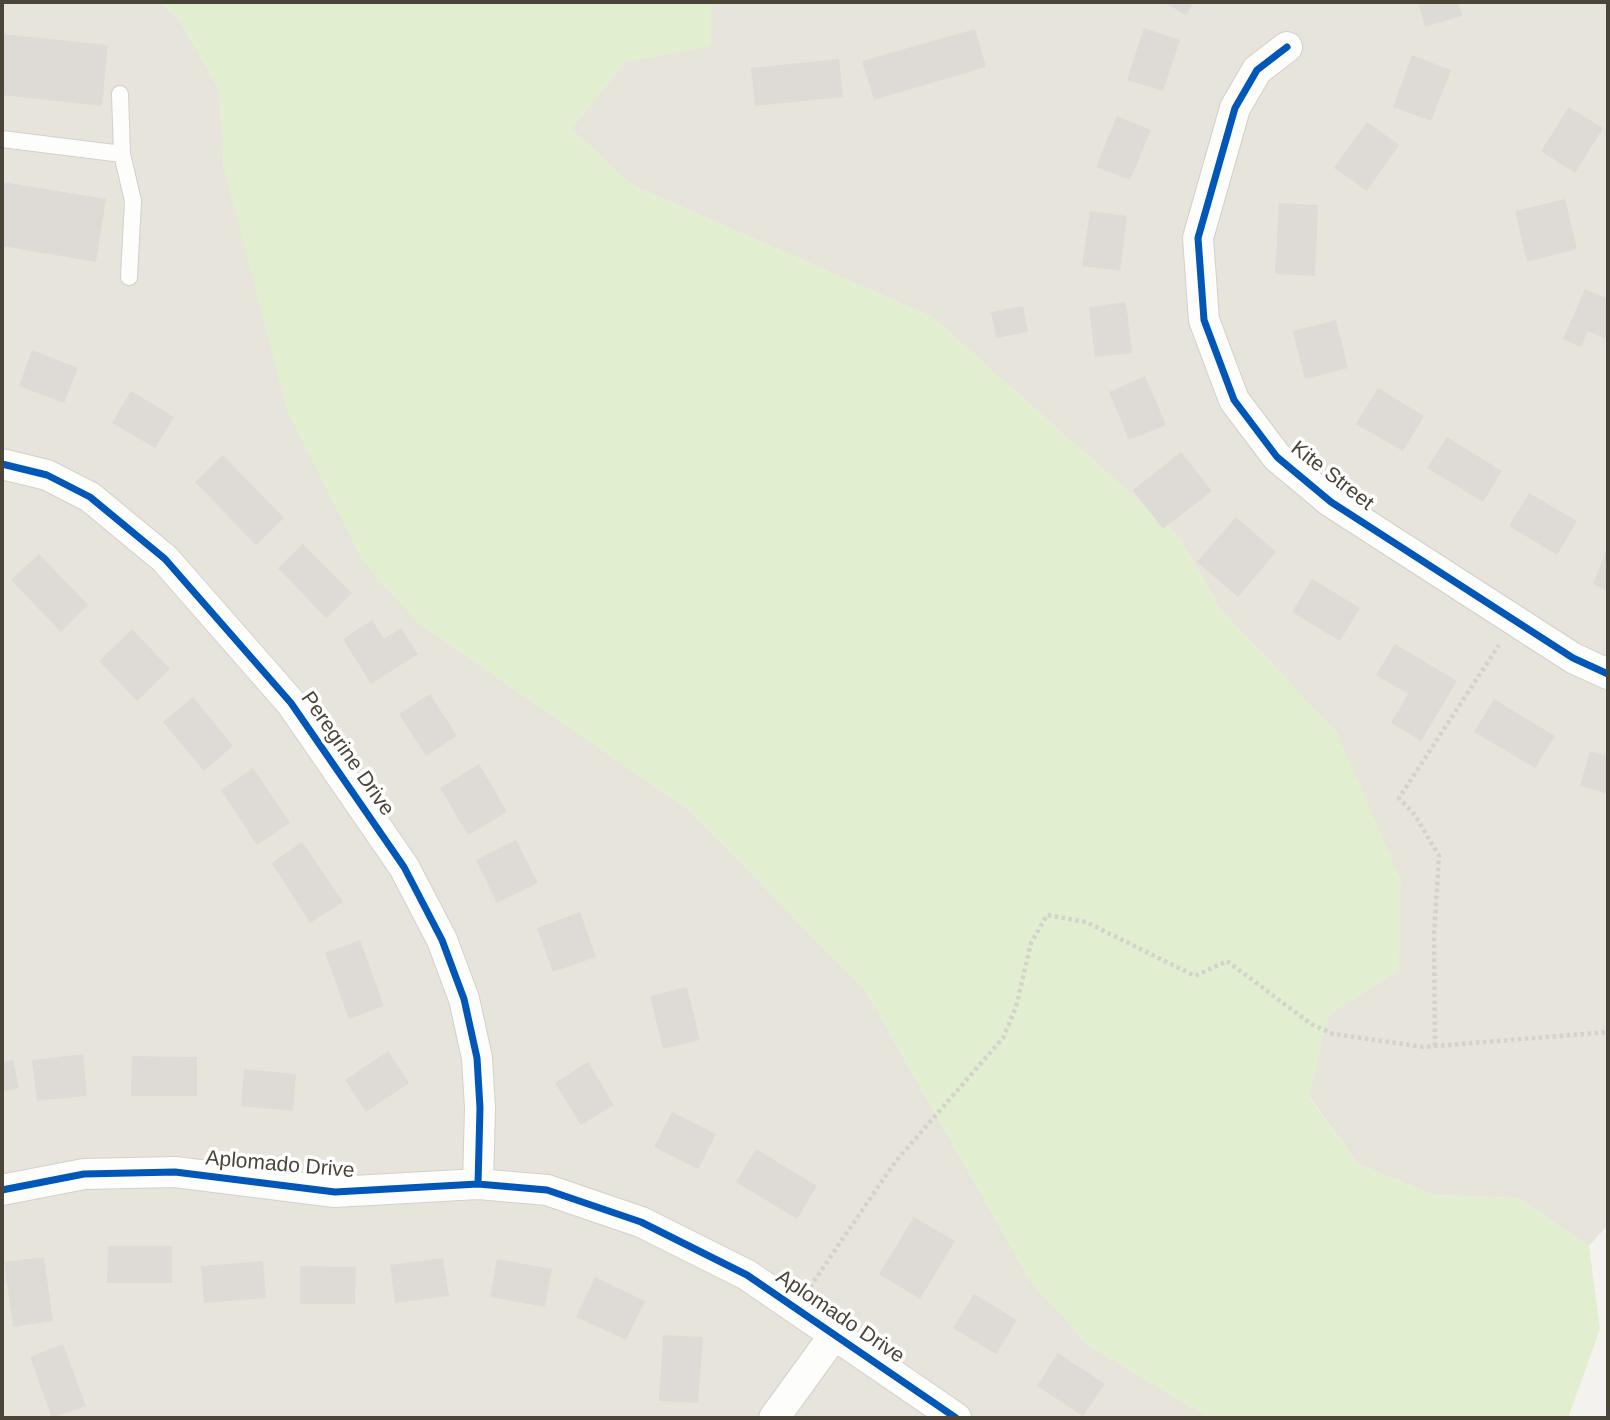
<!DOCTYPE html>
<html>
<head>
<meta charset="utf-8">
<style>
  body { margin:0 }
  #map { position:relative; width:1610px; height:1420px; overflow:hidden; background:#f4f2ee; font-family:Helvetica,sans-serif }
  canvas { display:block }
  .frame { position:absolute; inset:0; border:4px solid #4b4439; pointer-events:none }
</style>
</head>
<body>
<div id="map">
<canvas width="1610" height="1420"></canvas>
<div class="frame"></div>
</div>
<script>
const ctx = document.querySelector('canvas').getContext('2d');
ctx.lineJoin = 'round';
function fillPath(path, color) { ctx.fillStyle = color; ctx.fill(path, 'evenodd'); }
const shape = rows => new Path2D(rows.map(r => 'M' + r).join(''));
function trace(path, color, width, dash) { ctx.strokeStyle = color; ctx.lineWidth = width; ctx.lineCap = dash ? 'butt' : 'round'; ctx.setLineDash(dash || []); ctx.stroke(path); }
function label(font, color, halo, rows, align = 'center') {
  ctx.font = font + ' Helvetica,sans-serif'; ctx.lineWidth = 7; ctx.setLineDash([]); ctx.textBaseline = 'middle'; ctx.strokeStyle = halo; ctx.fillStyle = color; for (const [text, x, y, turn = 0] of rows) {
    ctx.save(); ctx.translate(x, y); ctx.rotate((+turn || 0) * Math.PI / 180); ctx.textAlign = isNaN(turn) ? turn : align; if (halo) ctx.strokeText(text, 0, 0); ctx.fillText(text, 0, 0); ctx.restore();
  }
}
fillPath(shape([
  [2,2,158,2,178,17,219,89,224,169,417,622,692,812,867,993,1031,1282,1088,1345,1210,1418,2,1418],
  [711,2,1608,2,1608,1225,1589,1246,1518,1198,1434,1195,1358,1164,1309,1096,1329,1014,1399,970,1337,733,1221,610,1179,537,932,317,632,185,571,129,625,62,710,46]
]), '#e7e4dc');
fillPath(shape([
  [158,2,711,2,711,46,625,62,571,129,632,185,932,317,1179,537,1221,610,1337,733,1401,880,1399,970,1329,1014,1309,1097,1358,1164,1434,1195,1518,1198,1589,1246,1600,1329,1568,1418,1210,1418,1088,1345,1031,1282,867,993,692,812,417,622,363,562,287,411,224,169,219,89,178,17]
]), '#e1eecf');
fillPath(shape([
  [1163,2,1194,2,1186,15],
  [1418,2,1458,2,1462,16,1425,27],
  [1144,28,1180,40,1163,91,1127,80],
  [975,29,986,67,874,100,862,61],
  [2,34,108,45,102,106,2,95],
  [1412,55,1451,70,1431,121,1393,107],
  [839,59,843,97,755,106,751,68],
  [1569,107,1603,128,1575,173,1541,151],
  [1117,116,1151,130,1130,180,1096,167],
  [1367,122,1399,145,1367,191,1334,168],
  [2,182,106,199,96,262,2,246],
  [1565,199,1577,249,1527,262,1515,211],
  [1279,203,1318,205,1315,276,1275,274],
  [1090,211,1127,216,1120,271,1082,266],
  [1585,289,1608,299,1608,340,1588,331,1581,347,1563,339],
  [1126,302,1132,353,1095,357,1089,307],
  [1023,306,1028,332,996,338,991,312],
  [1336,320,1348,368,1305,379,1293,331],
  [32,350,78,368,64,403,19,386],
  [1145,376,1166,425,1129,440,1109,392],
  [1378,388,1424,416,1403,451,1356,424],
  [131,391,174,417,155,448,112,423],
  [1447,437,1502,471,1483,502,1427,468],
  [1181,452,1212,491,1163,529,1133,490],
  [223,455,284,518,256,545,195,482],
  [1529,493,1577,521,1557,555,1509,526],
  [1236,517,1276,552,1238,597,1197,562],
  [303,544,352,593,326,618,278,568],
  [1608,547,1608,591,1593,584],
  [39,554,88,605,61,632,11,580],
  [1312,579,1360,608,1340,641,1292,612],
  [372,620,384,639,401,628,418,654,371,684,343,639],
  [132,629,170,669,137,701,99,661],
  [1395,644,1457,681,1421,741,1391,723,1408,694,1376,675],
  [430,694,457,736,426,756,399,714],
  [193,697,233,746,204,771,163,722],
  [1494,699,1555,736,1535,768,1474,732],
  [1590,751,1608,756,1608,794,1580,786],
  [479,764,507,812,468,835,440,788],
  [253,768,290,823,257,845,221,790],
  [516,840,538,883,497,903,476,860],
  [302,842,343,902,310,923,272,863],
  [580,912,596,957,553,972,537,928],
  [360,940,384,1006,349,1019,325,953],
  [687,987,700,1040,663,1049,650,996],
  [388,1051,409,1083,366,1112,345,1080],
  [83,1054,87,1096,37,1101,32,1060],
  [132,1056,197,1057,197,1096,131,1096],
  [13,1060,19,1088,2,1092,2,1062],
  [588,1062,614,1105,581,1125,555,1083],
  [244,1069,296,1074,293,1111,241,1106],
  [672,1112,716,1134,698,1169,654,1147],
  [756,1149,817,1186,797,1219,736,1182],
  [914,1217,955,1241,920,1299,879,1274],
  [108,1246,172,1246,172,1283,107,1283],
  [44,1257,53,1321,13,1327,4,1262],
  [443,1258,449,1296,395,1303,390,1265],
  [497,1259,552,1269,545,1307,490,1297],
  [263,1261,266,1298,204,1303,201,1266],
  [300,1266,356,1267,355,1304,300,1304],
  [595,1277,645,1301,626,1340,576,1317],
  [974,1294,1017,1320,996,1354,953,1328],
  [663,1335,703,1337,698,1403,659,1401],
  [63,1344,86,1406,52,1418,30,1357],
  [1058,1353,1105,1384,1083,1416,1037,1386]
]), '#dedbd6');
const service = shape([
  [120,94,122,154],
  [2,139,122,154,133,201,129,277]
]);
const minor = shape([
  [1287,47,1257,70,1235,108,1198,238,1204,320,1234,400,1277,457,1331,502,1573,658,1608,674],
  [2,464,47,475,90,497,165,559,291,703,404,867,442,940,464,999,477,1058,480,1108,478,1184],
  [2,1190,84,1174,175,1172,335,1192,478,1184,547,1190,641,1222,747,1275,956,1418],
  [774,1418,835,1334]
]);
trace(service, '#d2d0cb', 18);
trace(minor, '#d2d0cb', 32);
trace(shape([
  [1435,1046,1434,935,1439,856,1415,815,1399,798,1499,645],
  [810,1287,895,1162,1003,1038,1016,1007,1031,943,1047,915,1086,922,1195,976,1227,961,1311,1024,1333,1034,1423,1047,1608,1032]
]), '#d3d2cc', 4.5, [3.5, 3.5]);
trace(service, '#fdfdfc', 16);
trace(minor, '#fdfdfc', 30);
trace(shape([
  [1287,47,1257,70,1235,108,1198,238,1204,320,1234,400,1277,457,1331,502,1573,658,1608,674],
  [2,464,47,475,90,497,165,559,291,703,404,867,442,940,464,999,477,1058,480,1108,478,1184],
  [2,1190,84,1174,175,1172,335,1192,478,1184,547,1190,641,1222,747,1275,956,1418]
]), '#0057b8', 7);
label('21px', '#4b4439', '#fff', [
  ["Kite Street",1332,476,38],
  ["Peregrine Drive",347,754,55],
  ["Aplomado Drive",280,1165,5],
  ["Aplomado Drive",840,1317,34]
]);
</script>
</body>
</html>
